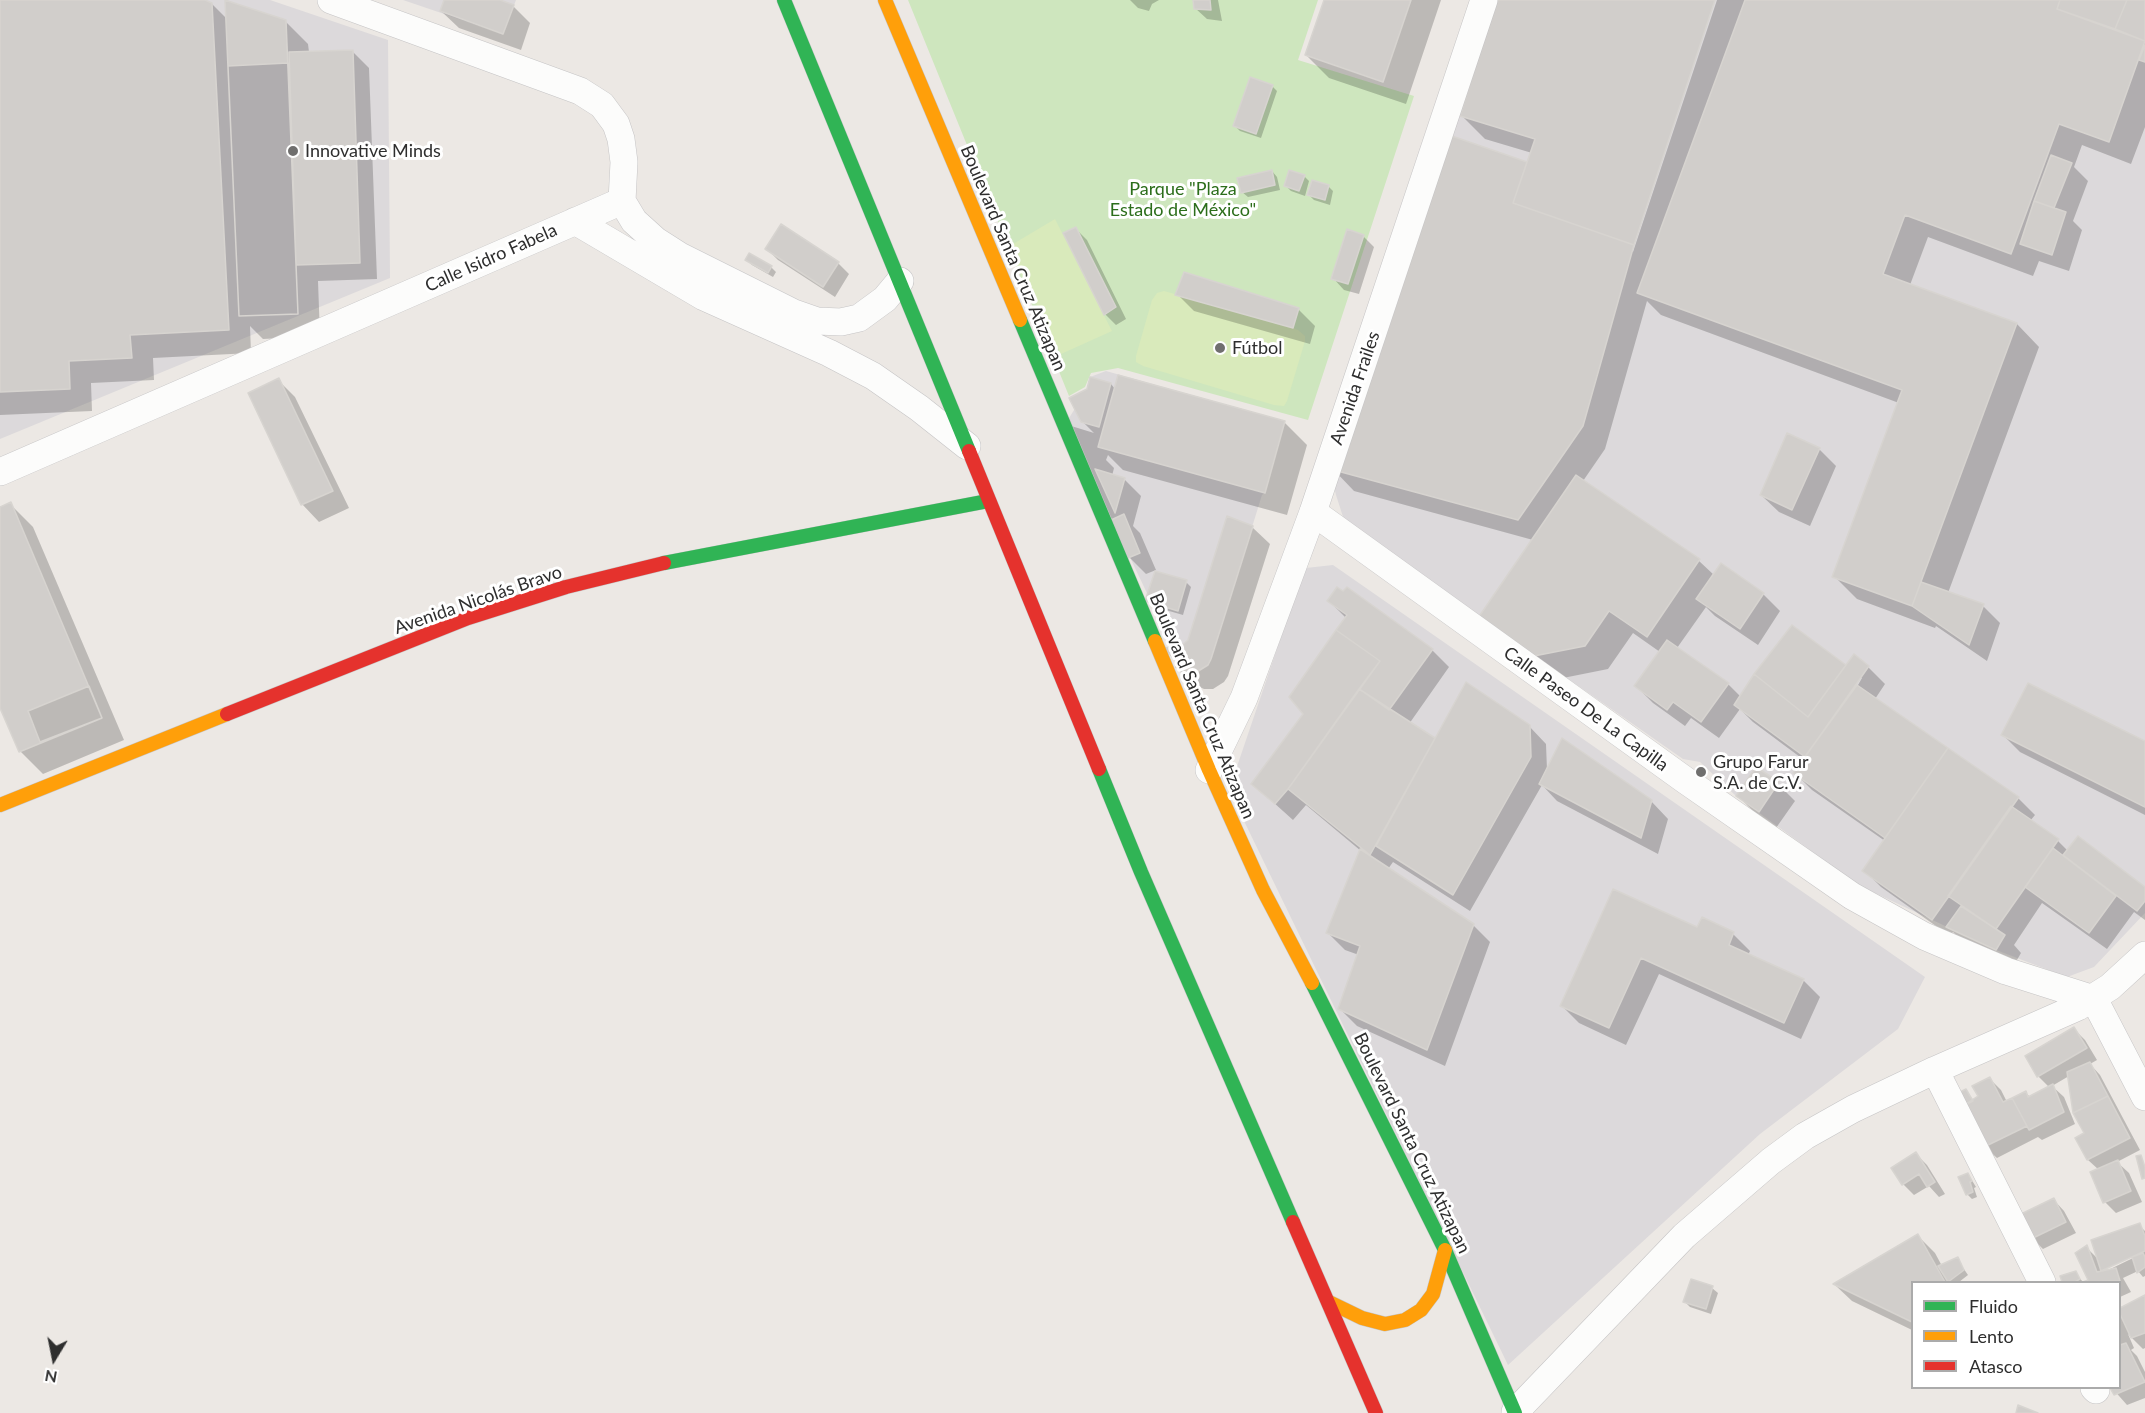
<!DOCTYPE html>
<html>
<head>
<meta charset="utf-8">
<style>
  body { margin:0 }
  #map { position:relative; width:2145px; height:1413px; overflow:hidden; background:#ece8e4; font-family:Lato,sans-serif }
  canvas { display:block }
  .legend { position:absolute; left:1911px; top:1281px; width:210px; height:108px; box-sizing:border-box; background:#fff; border:2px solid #ababab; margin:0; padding:8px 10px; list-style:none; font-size:18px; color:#2e2e2e }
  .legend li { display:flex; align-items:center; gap:12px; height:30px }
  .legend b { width:30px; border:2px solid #ababab }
  .north { position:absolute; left:24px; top:1329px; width:60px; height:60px; -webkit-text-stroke:4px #fff; paint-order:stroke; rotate:190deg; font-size:16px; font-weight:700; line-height:24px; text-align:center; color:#2e2e2e }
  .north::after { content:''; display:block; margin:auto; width:21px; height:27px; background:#2e2e2e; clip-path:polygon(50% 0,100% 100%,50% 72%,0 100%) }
</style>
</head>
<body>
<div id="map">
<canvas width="2145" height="1413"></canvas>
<ul class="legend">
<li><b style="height:8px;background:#30b455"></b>Fluido</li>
<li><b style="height:8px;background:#ff9f0a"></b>Lento</li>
<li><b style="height:8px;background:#e5322d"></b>Atasco</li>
</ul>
<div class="north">N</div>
</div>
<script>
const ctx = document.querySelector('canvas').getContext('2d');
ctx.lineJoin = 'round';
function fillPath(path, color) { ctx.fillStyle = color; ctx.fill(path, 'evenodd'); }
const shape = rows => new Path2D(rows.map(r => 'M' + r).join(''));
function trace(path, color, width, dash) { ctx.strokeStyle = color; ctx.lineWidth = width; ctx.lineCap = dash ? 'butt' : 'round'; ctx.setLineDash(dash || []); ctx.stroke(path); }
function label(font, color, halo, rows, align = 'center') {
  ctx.font = font + ' Lato,sans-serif'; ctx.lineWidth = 6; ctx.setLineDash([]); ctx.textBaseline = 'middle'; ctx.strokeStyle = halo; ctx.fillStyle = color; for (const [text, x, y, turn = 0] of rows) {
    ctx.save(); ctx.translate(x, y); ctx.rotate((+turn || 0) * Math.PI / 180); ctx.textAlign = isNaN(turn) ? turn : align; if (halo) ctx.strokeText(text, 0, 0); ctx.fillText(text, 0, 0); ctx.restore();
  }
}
fillPath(shape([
  [0,0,270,0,388,40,390,278,0,439],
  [403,0,516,0,503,34],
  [1493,0,2145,0,2145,913,2094,967,2067,977,1996,950,1858,885,1736,796,1700,762,1683,759,1345,523,1336,495,1330,469],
  [1106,371,1285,421,1265,493,1262,495,1211,659,1208,665,1195,673,1185,673,1066,423,1087,389,1090,377],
  [1333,565,1925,977,1898,1029,1760,1134,1508,1365,1229,790,1295,596,1306,568]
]), '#dcd9db');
fillPath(shape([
  [908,0,1318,0,1298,60,1414,96,1308,420,1118,368,1091,373,1085,387,1069,396]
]), '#cee6be');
fillPath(shape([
  [1055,219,1112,331,1061,354,1008,247],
  [1164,291,1293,328,1298,330,1305,336,1305,341,1287,401,1284,406,1274,405,1143,366,1136,362,1136,356,1152,300,1157,293]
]), '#d9eabb');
fillPath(shape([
  [0,0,200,0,212,4,228,20,285,21,308,44,309,52,352,51,369,68,377,279,318,281,320,336,263,339,250,326,251,353,153,358,154,380,91,383,92,411,0,415],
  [445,0,495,0,513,6,530,23,521,50,459,28,441,11],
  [1130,0,1159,0,1152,4,1149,11,1138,8],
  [1193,0,1218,0,1222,21,1207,19,1195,8],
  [1325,0,1441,0,1406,104,1329,78,1306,55],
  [1497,0,1713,0,1630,251,1633,252,1717,0,2145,0,2145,127,2131,164,2082,145,2074,167,2088,181,2073,221,2082,230,2069,271,2039,261,2033,276,1928,237,1910,285,2017,324,2039,347,1948,593,1983,606,2000,623,1987,661,1936,626,1935,628,1857,599,1834,576,1899,403,1661,315,1647,301,1605,449,1583,481,1699,561,1714,575,1721,566,1763,594,1780,611,1758,645,1715,616,1706,607,1677,648,1728,684,1741,697,1846,667,1868,667,1885,684,1875,699,2018,798,2035,815,2030,821,2058,841,2068,851,2145,889,2145,920,2134,912,2107,949,2042,903,2014,945,2021,953,2013,967,1964,944,1953,932,1950,936,1881,887,1864,870,1885,841,1812,790,1795,773,1804,760,1753,722,1740,709,1719,738,1691,718,1685,726,1653,703,1636,686,1660,652,1633,633,1608,669,1558,679,1502,640,1533,540,1354,491,1332,468,1447,136,1528,164,1532,153,1485,139,1462,116],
  [1859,678,1862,678,1854,692,1851,690],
  [1272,86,1277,91,1261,138,1240,131,1235,126],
  [1272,171,1277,177,1280,190,1248,197,1242,192],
  [1304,176,1309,181,1305,196,1291,191,1286,186],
  [1328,186,1333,191,1330,205,1314,200,1309,195],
  [1076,229,1087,240,1126,319,1116,325,1105,314],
  [1363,236,1374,247,1359,294,1344,290,1333,278],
  [767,249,838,263,849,274,835,297,778,260],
  [747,260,771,267,776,272,773,277,752,265],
  [1177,294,1298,309,1315,326,1310,344,1194,311],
  [278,380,295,397,349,508,319,522,302,504,250,394],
  [1111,384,1115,389,1284,422,1307,445,1287,515,1123,470,1108,455,1106,460,1114,468,1112,476,1124,479,1141,496,1133,526,1140,533,1156,570,1146,574,1129,557,1068,425,1094,433,1082,421],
  [1819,449,1836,466,1810,526,1779,512,1761,495],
  [10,504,33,527,124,740,43,774,20,751,0,704,0,508],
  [1252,527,1270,544,1228,676,1224,682,1213,689,1204,689,1193,684,1175,667,1182,647,1189,641],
  [1186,582,1191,587,1183,615,1152,606],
  [1329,601,1432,650,1449,667,1409,724,1436,740,1529,726,1546,744,1547,770,1651,801,1668,819,1658,854,1557,801,1542,785,1470,911,1393,862,1388,869,1473,925,1490,942,1445,1066,1357,1026,1340,1009,1359,955,1345,950,1328,933,1361,851,1306,805,1293,820,1253,784,1305,714,1346,618],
  [2003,735,2145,743,2145,815,2020,752],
  [1756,769,1778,784,1795,801,1776,828,1755,813,1738,796],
  [1614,891,1698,929,1733,934,1750,951,1748,955,1803,980,1820,997,1801,1039,1659,974,1626,1045,1579,1023,1562,1006],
  [2074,1029,2085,1040,2097,1060,2090,1064,2100,1075,2140,1150,2117,1162,2129,1173,2142,1202,2116,1213,2105,1202,2099,1170,2088,1160,2077,1139,2086,1134,2069,1076,2052,1086,2064,1097,2075,1124,2042,1140,2038,1137,1997,1158,1985,1147,1966,1091,1974,1101,1980,1097,1990,1079,2001,1090,2007,1102,2026,1093,2030,1097,2049,1087,2038,1076],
  [1916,1154,1927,1165,1945,1194,1939,1197,1929,1186,1914,1195,1903,1184],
  [1968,1174,1976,1187,1974,1188,1977,1197,1972,1199,1967,1194],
  [2053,1199,2064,1211,2076,1233,2043,1249,2032,1238],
  [2139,1225,2145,1231,2145,1276,2143,1277,2138,1271,2123,1278,2131,1292,2120,1297,2119,1280,2113,1282,2087,1282,2090,1281,2086,1247,2099,1260],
  [2133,1256,2133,1258,2102,1273,2101,1270],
  [1918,1236,1935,1253,1942,1266,1957,1259,1968,1275,1959,1282,1912,1282,1912,1330,1852,1301,1835,1285],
  [2075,1273,2083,1282,2064,1282,2062,1277],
  [1712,1288,1718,1293,1711,1314,1690,1307,1685,1302],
  [2145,1297,2145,1348,2143,1349,2128,1334,2134,1348,2131,1350,2137,1356,2145,1372,2145,1398,2127,1405,2112,1388,2120,1388,2120,1314,2122,1316,2120,1309]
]), '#0003');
const building = shape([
  [0,0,205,0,212,3,229,330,130,335,132,358,69,361,70,389,0,392,0,0],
  [225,0,286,20,298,314,239,316,225,0],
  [444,0,500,0,514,5,503,34,440,11,444,0],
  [1193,0,1210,0,1211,10,1194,9,1193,0],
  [1324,0,1411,0,1383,82,1305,55,1324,0],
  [1496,0,1715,0,1634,245,1513,203,1535,139,1460,116,1496,0],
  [1745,0,2060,0,2057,9,2145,41,2109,142,2059,124,2011,254,1905,215,1883,274,2017,323,1912,606,1832,577,1902,390,1637,293,1745,0],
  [2060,0,2127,0,2115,29,2057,9,2060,0],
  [2127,0,2145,0,2145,41,2115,29,2127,0],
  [2145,45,2145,62,2139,60,2145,45],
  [353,50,360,263,296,265,289,52,353,50],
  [288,63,298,314,239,316,228,66,288,63],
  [1250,77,1273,85,1256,134,1233,126,1250,77],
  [1446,134,1527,162,1513,203,1634,245,1583,426,1518,520,1330,469,1446,134],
  [2051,155,2072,163,2054,208,2034,201,2051,155],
  [1272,170,1275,185,1241,193,1237,178,1272,170],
  [1289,170,1305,175,1299,191,1284,186,1289,170],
  [1312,180,1329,185,1325,200,1307,195,1312,180],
  [2034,201,2066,212,2052,255,2020,244,2034,201],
  [781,224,839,262,823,287,765,249,781,224],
  [1076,227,1116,307,1104,315,1063,233,1076,227],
  [1347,229,1364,235,1348,284,1331,279,1347,229],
  [749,253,772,266,768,273,745,260,749,253],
  [1184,272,1299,308,1293,328,1175,295,1184,272],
  [1118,375,1285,421,1265,493,1098,447,1118,375],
  [1090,377,1111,383,1099,427,1081,422,1069,398,1087,389,1090,377],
  [279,378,333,491,301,505,248,393,279,378],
  [1787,433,1820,448,1792,510,1760,495,1787,433],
  [1095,469,1125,478,1115,513,1095,469],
  [1576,475,1700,559,1647,637,1609,611,1585,646,1534,656,1478,618,1576,475],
  [11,502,102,718,19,752,0,708,0,507,11,502],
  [1124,514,1140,553,1128,558,1111,520,1124,514],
  [1227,516,1253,526,1211,659,1208,665,1195,673,1185,673,1165,648,1181,646,1188,640,1227,516],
  [1721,563,1764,593,1740,629,1696,599,1721,563],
  [1155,571,1187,580,1178,611,1145,601,1155,571],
  [1921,582,1984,604,1969,645,1912,606,1921,582],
  [1337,587,1343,591,1347,587,1433,649,1389,710,1359,689,1380,661,1336,630,1347,615,1327,601,1337,587],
  [1792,625,1846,665,1808,717,1754,674,1792,625],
  [1336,630,1380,661,1288,789,1275,804,1251,784,1303,714,1289,697,1336,630],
  [1667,640,1729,683,1701,722,1673,702,1667,710,1634,686,1667,640],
  [1854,654,1869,666,1805,757,1734,705,1754,674,1808,717,1854,654],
  [1466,682,1530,725,1531,757,1453,895,1376,846,1466,682],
  [2028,683,2145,741,2145,807,2001,735,2028,683],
  [1857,685,1948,748,1885,838,1793,773,1857,685],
  [89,686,102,718,40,742,28,711,89,686],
  [1359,689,1435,738,1370,855,1288,789,1359,689],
  [1562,738,1652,800,1641,838,1539,784,1562,738],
  [1948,748,2019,797,1932,920,1862,871,1948,748],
  [1756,767,1779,782,1759,812,1736,796,1756,767],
  [2011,806,2059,839,1996,929,1948,896,2011,806],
  [2078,836,2145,887,2145,901,2137,911,2063,855,2078,836],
  [2053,848,2116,896,2089,933,2025,887,2053,848],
  [1360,849,1474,924,1427,1050,1338,1009,1360,946,1326,933,1360,849],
  [1613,889,1697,927,1702,917,1734,932,1729,945,1804,979,1784,1023,1641,958,1609,1028,1560,1006,1613,889],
  [1961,906,2005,935,1996,950,1946,927,1961,906],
  [2074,1027,2087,1048,2037,1077,2025,1056,2074,1027],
  [2090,1062,2108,1096,2073,1113,2067,1072,2090,1062],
  [1990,1077,2003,1102,2012,1098,2027,1126,1984,1147,1963,1106,1978,1096,1972,1086,1990,1077],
  [2053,1084,2064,1112,2029,1130,2012,1098,2026,1091,2028,1097,2053,1084],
  [1966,1089,1973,1101,1963,1106,1954,1095,1966,1089],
  [2108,1096,2130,1138,2087,1160,2075,1138,2084,1133,2073,1113,2108,1096],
  [1916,1152,1935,1182,1927,1187,1919,1174,1902,1185,1891,1168,1916,1152],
  [2141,1155,2145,1167,2145,1178,2142,1179,2136,1156,2141,1155],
  [2118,1160,2131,1191,2103,1203,2090,1172,2118,1160],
  [1968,1173,1972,1181,1970,1182,1973,1192,1966,1195,1958,1177,1968,1173],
  [2054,1198,2066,1222,2031,1239,2019,1215,2054,1198],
  [2140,1223,2145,1236,2145,1251,2101,1271,2091,1240,2140,1223],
  [1918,1234,1945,1282,1912,1282,1912,1322,1833,1284,1918,1234],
  [2087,1245,2097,1272,2116,1268,2120,1281,2083,1282,2088,1280,2075,1253,2087,1245],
  [2143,1253,2145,1257,2145,1267,2137,1273,2132,1257,2143,1253],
  [1958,1257,1964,1270,1948,1282,1938,1266,1958,1257],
  [2076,1271,2080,1279,2075,1282,2062,1282,2060,1276,2076,1271],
  [1691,1279,1713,1286,1706,1309,1683,1302,1691,1279],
  [2145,1295,2145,1333,2131,1338,2120,1314,2120,1308,2145,1295],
  [2126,1343,2145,1382,2114,1395,2110,1388,2120,1388,2120,1345,2126,1343],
  [2018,1405,2038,1413,2016,1413,2018,1405]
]);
fillPath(building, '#d1cecb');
trace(building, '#d7d4d0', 1.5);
const street = shape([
  [331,0,580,91,602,105,616,124,621,139,624,162,622,201],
  [622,201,634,221,655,240,680,256,794,313,817,321,841,322,859,318,885,299,900,281],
  [575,221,704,297,829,353,873,376,919,408,967,446],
  [0,472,622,201],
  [1313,512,1685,780,1852,896,1924,936,2006,971,2094,999],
  [1209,770,1244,698,1313,512,1484,0],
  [2094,999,2145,1097],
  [1935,1070,2042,1282],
  [2094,1388,2096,1390],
  [1515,1412,1684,1236,1771,1161,1805,1136,1853,1109,1935,1070,2078,1007,2110,987,2145,955]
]);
const fast = shape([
  [784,0,969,451],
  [1020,320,1155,641],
  [664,563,988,501],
  [1099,769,1141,872,1293,1222],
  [1312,983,1445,1250,1515,1413]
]);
const slow = shape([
  [885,0,1020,320],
  [1155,641,1209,770,1263,890,1312,983],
  [0,805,227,714],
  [1329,1302,1362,1318,1385,1324,1405,1320,1421,1310,1433,1294,1445,1250]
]);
const jam = shape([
  [969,451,1099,769],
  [227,714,468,618,566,587,664,563],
  [1293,1222,1376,1413]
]);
trace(street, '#c5c4c5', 28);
trace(fast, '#c5c4c5', 15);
trace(slow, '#c5c4c5', 15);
trace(jam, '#c5c4c5', 15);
trace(street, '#fcfcfb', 27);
trace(fast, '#30b455', 14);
trace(slow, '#ff9f0a', 14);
trace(jam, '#e5322d', 14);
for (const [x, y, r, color] of [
  [293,151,6,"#706f6e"],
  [1220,348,6,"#706f6e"],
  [1701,772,6,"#706f6e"]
]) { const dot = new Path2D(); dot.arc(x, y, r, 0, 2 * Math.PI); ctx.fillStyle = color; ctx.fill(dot); trace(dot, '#fff', 2); }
label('18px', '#2e2e2e', '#fff', [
  ["Innovative Minds",305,151],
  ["Fútbol",1232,348],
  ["Grupo Farur",1713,762],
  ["S.A. de C.V.",1713,783]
], 'left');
label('18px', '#2c6e1b', '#fff', [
  ["Parque \"Plaza",1183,189],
  ["Estado de México\"",1183,210]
]);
label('18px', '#2e2e2e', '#fff', [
  ["Calle Isidro Fabela",491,258,-24],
  ["Boulevard Santa Cruz Atizapan",1013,258,67],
  ["Avenida Frailes",1355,388,-71],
  ["Avenida Nicolás Bravo",478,600,-19],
  ["Boulevard Santa Cruz Atizapan",1202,706,67],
  ["Calle Paseo De La Capilla",1586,709,36],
  ["Boulevard Santa Cruz Atizapan",1412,1143,64]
]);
</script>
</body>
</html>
